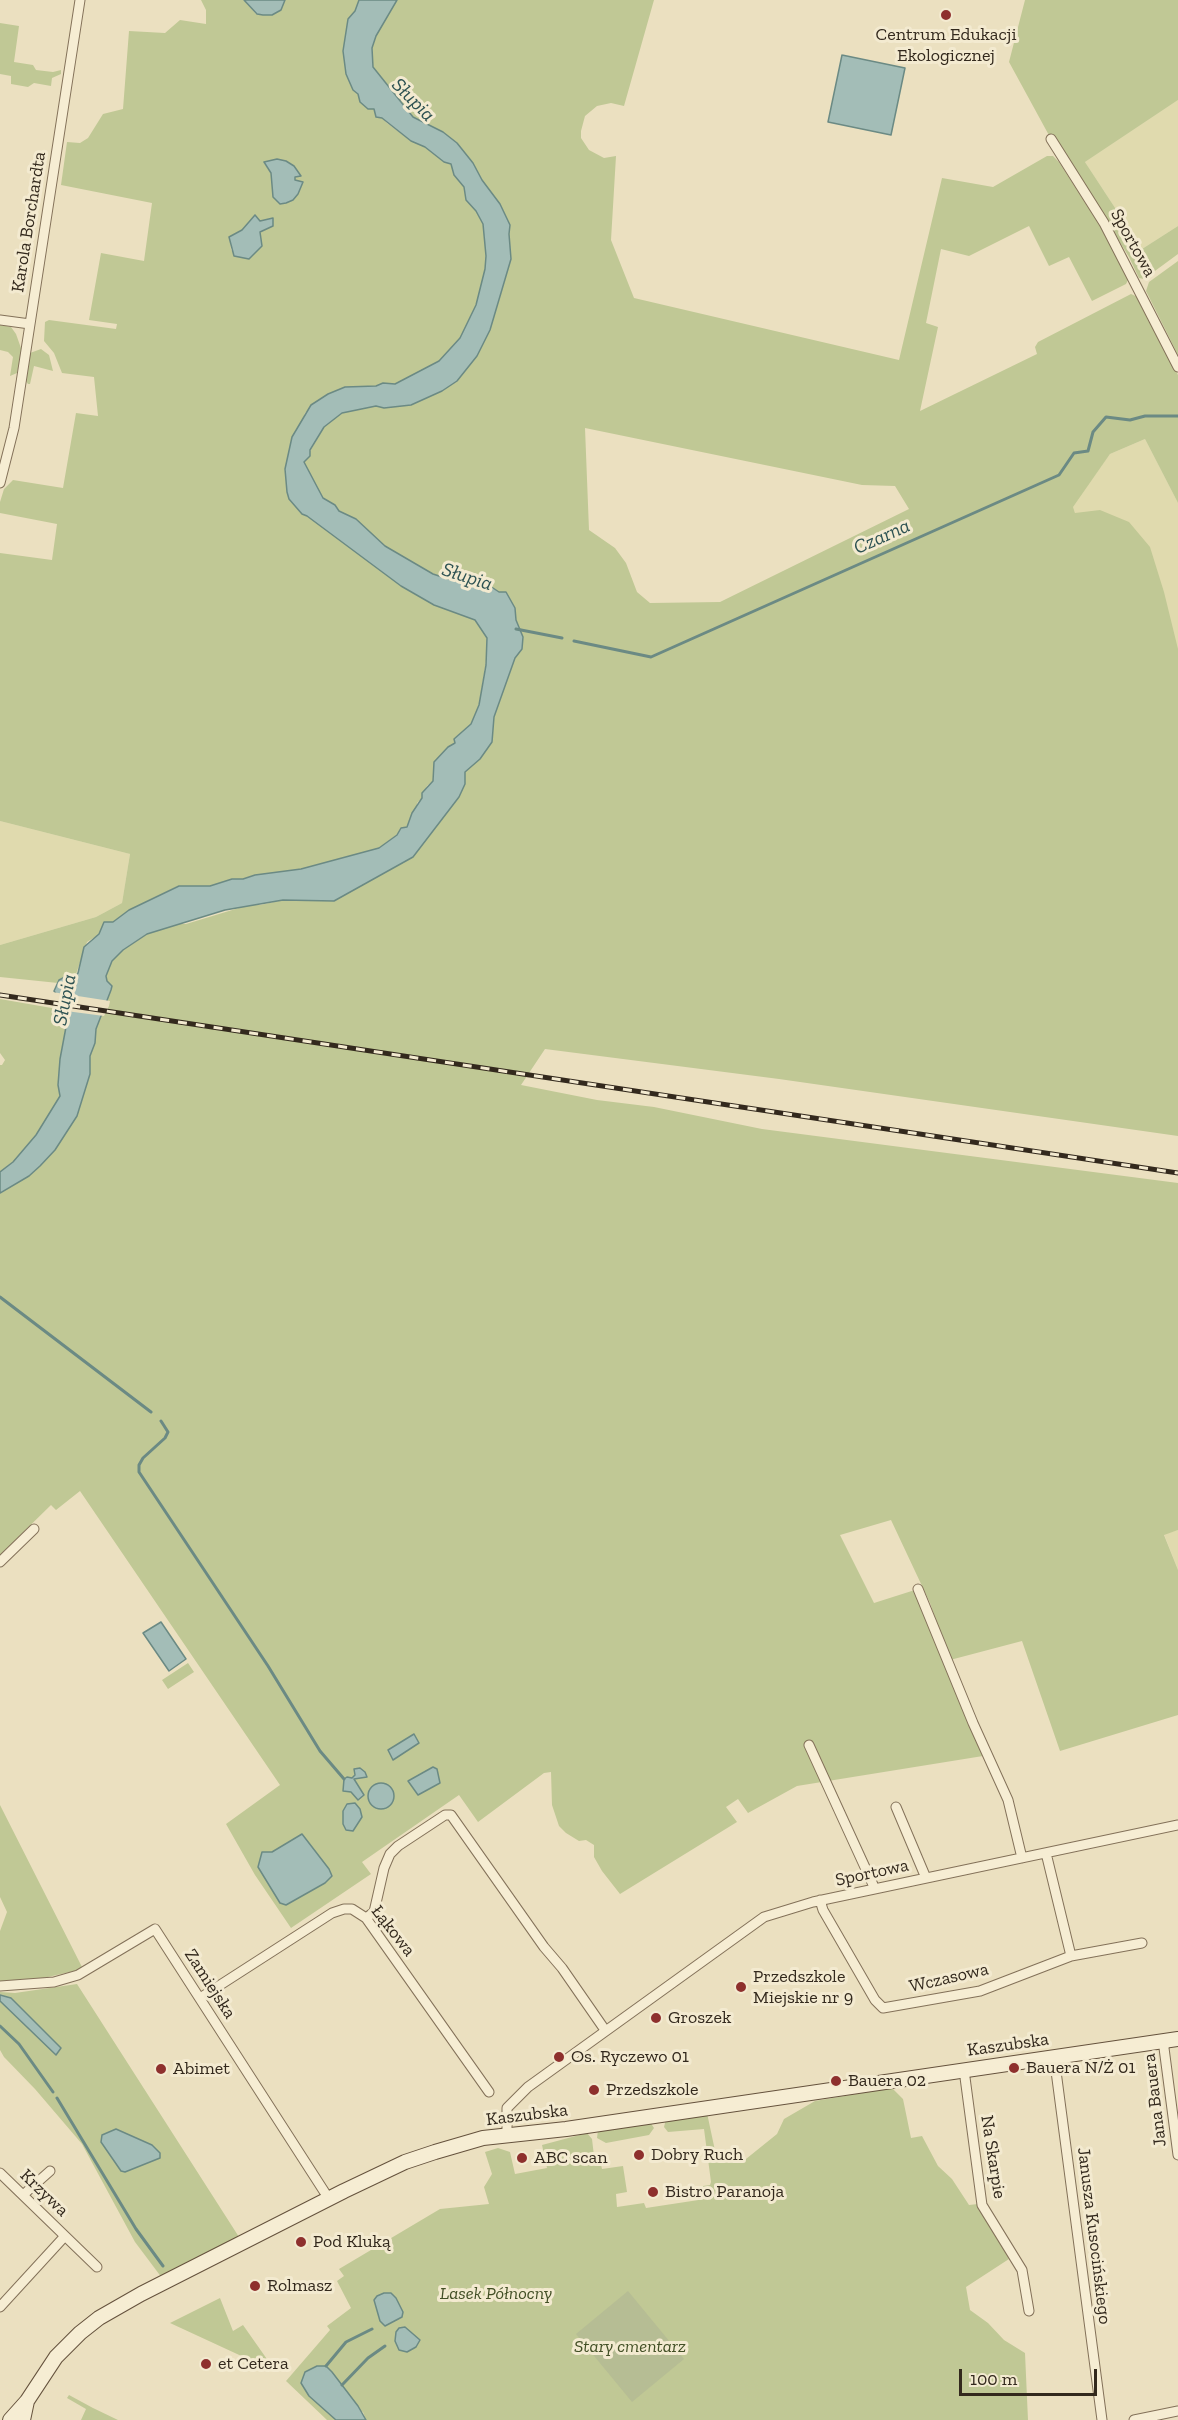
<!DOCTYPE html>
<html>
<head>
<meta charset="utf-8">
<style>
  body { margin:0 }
  #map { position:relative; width:1178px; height:2420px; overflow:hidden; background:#ebe0c0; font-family:"Zilla Slab",serif }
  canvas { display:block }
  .scale { position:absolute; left:959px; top:2369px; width:138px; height:27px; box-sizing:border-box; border:3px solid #33291d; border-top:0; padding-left:8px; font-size:18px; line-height:21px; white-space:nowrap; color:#33291d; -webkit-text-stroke:4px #f3ead0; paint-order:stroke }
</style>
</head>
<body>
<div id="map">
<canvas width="1178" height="2420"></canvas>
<div class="scale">100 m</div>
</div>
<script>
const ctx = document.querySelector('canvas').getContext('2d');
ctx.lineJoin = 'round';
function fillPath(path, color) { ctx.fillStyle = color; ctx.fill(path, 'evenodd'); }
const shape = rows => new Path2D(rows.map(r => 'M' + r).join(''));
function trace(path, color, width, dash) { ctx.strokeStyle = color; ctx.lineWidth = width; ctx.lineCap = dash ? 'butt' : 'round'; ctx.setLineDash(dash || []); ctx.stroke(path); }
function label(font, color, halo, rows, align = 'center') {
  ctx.font = font + ' "Zilla Slab",serif'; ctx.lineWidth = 6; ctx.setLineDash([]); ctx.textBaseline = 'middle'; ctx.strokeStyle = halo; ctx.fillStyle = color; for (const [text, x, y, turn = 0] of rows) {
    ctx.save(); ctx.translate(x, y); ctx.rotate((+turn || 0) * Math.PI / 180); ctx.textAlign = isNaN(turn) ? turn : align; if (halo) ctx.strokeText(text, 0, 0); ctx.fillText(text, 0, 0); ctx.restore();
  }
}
fillPath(shape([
  [1178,100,1178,226,1142,249,1085,162],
  [1145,439,1178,503,1178,738,1072,506,1110,454],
  [0,821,130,854,122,903,96,917,0,945],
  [1178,1530,1178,1570,1164,1534]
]), '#e0daae');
fillPath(shape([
  [201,0,244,0,256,14,263,15,272,15,281,10,285,0,359,0,355,11,348,19,346,34,358,94,387,123,411,141,425,147,444,162,451,164,454,175,464,187,466,200,476,211,483,224,486,256,485,269,476,305,460,338,439,361,395,384,383,383,376,386,353,387,328,394,318,400,305,413,302,422,296,429,285,469,289,499,302,514,307,515,401,586,434,605,475,620,484,630,487,638,487,655,479,705,471,724,454,739,455,743,448,747,433,775,433,781,427,786,422,798,417,803,417,807,412,813,407,827,379,848,322,865,277,874,255,875,243,879,232,879,210,886,178,886,129,910,113,922,104,922,100,934,87,942,75,977,59,980,58,983,0,977,0,945,96,917,122,903,130,854,0,821,0,553,52,560,57,524,0,513,0,502,4,489,13,480,63,488,76,413,98,416,94,377,62,373,54,353,44,341,45,322,49,320,116,329,117,324,89,320,101,253,144,261,152,203,61,185,67,142,80,143,88,138,103,114,123,109,129,31,165,33,180,20,206,24,206,10],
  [277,159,286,161,300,176,295,177,295,180,302,182,298,194,274,190,271,173,264,163],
  [255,215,260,221,273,221,273,226,260,232,262,246,249,259,231,250,230,237,242,230],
  [397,0,654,0,624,106,611,103,597,106,585,116,581,131,581,138,589,150,604,158,616,156,611,240,634,298,899,360,942,178,993,187,1047,156,1053,156,1059,162,1107,237,1129,278,1126,284,1092,301,1069,257,1049,266,1029,226,969,256,941,249,926,323,938,327,920,411,1037,354,1035,347,1038,342,1131,294,1140,298,1178,375,1178,503,1145,439,1110,454,1073,507,1075,513,1100,510,1129,522,1150,547,1164,592,1178,649,1178,1136,779,1079,545,1049,521,1085,597,1100,654,1107,762,1129,1178,1183,1178,1530,1164,1535,1178,1570,1178,1715,1060,1751,1022,1641,950,1660,930,1603,891,1520,840,1535,874,1603,918,1589,983,1756,797,1786,748,1813,738,1799,726,1807,737,1822,620,1894,602,1871,594,1857,594,1845,586,1840,579,1841,566,1833,559,1826,552,1805,551,1772,544,1773,478,1822,459,1795,362,1862,371,1874,291,1928,255,1875,226,1824,280,1785,80,1491,56,1510,51,1505,0,1555,0,1193,29,1176,40,1166,55,1150,77,1116,90,1074,90,1056,107,981,106,976,112,961,123,950,147,934,176,924,186,924,252,904,260,905,283,900,334,901,413,857,459,797,465,784,464,772,492,742,494,717,515,658,522,649,523,637,516,620,515,608,499,592,490,586,448,579,433,574,385,546,356,519,339,511,335,505,323,498,304,462,324,427,342,413,376,406,384,408,411,405,442,391,477,356,490,330,511,259,509,234,510,225,500,204,482,180,473,163,457,143,443,132,413,117,373,67,372,48,376,36],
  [585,428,862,485,895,486,909,509,720,602,650,603,637,592,626,563,615,548,589,530],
  [1025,0,1178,0,1178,100,1085,162,1142,249,1178,226,1178,254,1144,279,1139,278,1129,257,1055,137,1051,139,1009,62],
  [0,23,19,26,14,62,33,65,36,70,53,72,61,70,61,74,52,78,51,86,34,83,28,87,11,84,11,76,0,74],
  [1178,261,1178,355,1146,291,1149,282],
  [0,325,11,327,16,334,22,351,17,373,10,376,13,357,8,352,0,350],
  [41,349,49,355,53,371,34,366,30,384,28,384,25,380,30,353],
  [0,999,69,1011,60,1059,58,1085,60,1096,36,1135,13,1162,0,1172,0,1065,2,1065,5,1060,0,1053],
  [188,1663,194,1672,168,1689,162,1680],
  [0,1805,83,1969,39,1979,0,1984,0,1931,7,1912,0,1897],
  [77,1984,239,2237,162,2278,135,2242,82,2144,35,2089,4,2057,0,2050,0,1992,15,1993],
  [892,2088,903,2099,911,2138,922,2136,938,2166,952,2179,969,2205,978,2204,1009,2259,966,2287,970,2310,988,2323,1004,2340,1025,2353,1028,2420,366,2420,363,2412,309,2396,336,2420,327,2420,286,2381,330,2330,327,2326,351,2308,337,2281,344,2276,339,2269,440,2209,489,2204,484,2187,492,2174,485,2152,498,2148,510,2152,515,2174,547,2168,542,2145,587,2133,592,2139,594,2156,599,2156,602,2169,623,2166,627,2192,616,2194,617,2207,644,2203,646,2208,705,2199,703,2186,710,2185,711,2182,704,2129,668,2132,664,2127,666,2119,707,2113,717,2160,741,2163,777,2134,784,2119,815,2101],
  [650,2122,654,2128,649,2135,606,2143,597,2138,598,2130],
  [220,2298,233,2331,243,2325,276,2372,170,2323],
  [69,2395,93,2408,118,2420,81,2420,86,2409,67,2398]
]), '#c0c895');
fillPath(shape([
  [628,2291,684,2359,632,2402,576,2334]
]), '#b6bd94');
const water = shape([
  [244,0,285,0,281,10,272,15,263,15,257,14,244,0],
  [359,0,397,0,376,36,372,48,373,67,413,117,443,132,457,143,473,163,482,180,500,204,510,225,509,234,511,259,490,330,477,356,457,381,442,391,411,405,384,408,376,406,342,413,324,427,310,450,310,456,304,462,323,498,335,505,339,511,356,519,385,546,433,574,448,579,490,586,499,592,506,592,515,608,516,620,523,637,522,649,515,658,494,717,492,742,480,759,465,772,465,784,459,797,413,857,334,901,283,900,225,910,147,934,123,950,112,961,106,976,107,981,112,986,111,990,96,1029,95,1043,90,1056,90,1074,77,1116,55,1150,40,1166,29,1176,0,1193,0,1172,13,1162,36,1135,60,1096,58,1085,60,1059,69,1011,54,991,59,980,67,976,75,977,78,973,84,947,99,934,104,922,113,922,129,910,179,886,210,886,232,879,243,879,255,875,301,869,379,848,397,835,401,828,407,827,412,813,422,798,422,793,433,781,434,762,448,747,455,743,454,739,471,724,479,705,486,665,487,638,475,620,434,605,401,586,307,516,302,514,289,499,287,492,285,469,292,437,311,405,328,394,345,387,376,386,383,383,395,384,439,361,460,338,476,305,485,269,486,256,483,224,476,211,466,200,464,187,454,175,451,164,444,162,425,147,411,141,382,118,376,117,374,109,368,109,360,102,358,94,353,90,346,74,343,51,348,19,355,11,359,0],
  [842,55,905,68,891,135,828,122,842,55],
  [277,159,286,161,294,166,301,176,295,177,295,180,303,182,298,194,293,200,286,203,280,204,273,197,271,173,264,162,277,159],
  [255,215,260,221,273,218,273,226,260,232,262,246,249,259,234,256,229,237,242,230,255,215],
  [161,1622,186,1659,169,1671,143,1633,161,1622],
  [414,1734,419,1743,393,1760,388,1750,414,1734],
  [433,1767,437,1769,440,1783,418,1795,408,1781,433,1767],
  [360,1768,365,1772,367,1777,354,1779,364,1795,358,1800,351,1792,343,1791,344,1779,347,1777,352,1778,355,1775,354,1769,360,1768],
  '368 1796a13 13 0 1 1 26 0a13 13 0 1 1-26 0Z',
  [355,1803,360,1809,362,1817,353,1831,346,1830,343,1824,343,1811,347,1804,355,1803],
  [302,1834,329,1869,332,1876,325,1883,286,1905,280,1903,258,1867,262,1852,272,1852,302,1834],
  [0,1995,11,1998,61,2048,56,2055,0,2001,0,1995],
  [116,2129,152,2145,160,2153,160,2158,125,2172,121,2171,101,2142,102,2135,116,2129],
  [384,2293,391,2293,396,2298,403,2312,402,2317,385,2326,380,2321,374,2300,377,2296,384,2293],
  [405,2327,420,2340,416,2347,407,2352,399,2350,395,2341,396,2332,399,2328,405,2327],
  [317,2366,326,2366,332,2372,358,2406,366,2420,336,2420,309,2396,301,2383,305,2372,317,2366]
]);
fillPath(water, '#a3bdb7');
trace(water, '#6b8a84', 1.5);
fillPath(shape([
  [52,992,110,1001,109,1006,104,1016,66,1011,53,996]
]), '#ebe0c0');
trace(shape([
  [516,629,562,638],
  [574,641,651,657,1059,475,1074,453,1088,451,1093,432,1106,417,1130,420,1145,416,1178,416],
  [0,1297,151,1412],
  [161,1421,168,1432,165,1438,143,1458,139,1465,139,1472,268,1666,320,1751,344,1779],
  [0,2026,19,2044,53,2092],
  [57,2098,136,2229,163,2266],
  [326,2366,346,2342,372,2329],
  [342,2385,368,2358,385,2346]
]), '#6b8a84', 3);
const street = shape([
  [1051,139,1104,223,1178,367],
  [0,320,30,324],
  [0,483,14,428,80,0],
  [0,1562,34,1529],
  [918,1589,973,1723,1008,1800,1022,1858],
  [809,1745,875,1889],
  [896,1807,926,1878],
  [1046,1853,1071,1956],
  [820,1900,823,1910,875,2000,883,2008,980,1991,1071,1956,1142,1943],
  [366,1918,374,1912,384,1868,390,1854,398,1846,445,1815,451,1815,544,1947,562,1968,605,2030],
  [0,1986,54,1982,78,1975,155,1929,329,2199],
  [200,1998,332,1913,344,1909,352,1909,366,1918,489,2092],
  [1165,2041,1164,2048,1178,2155],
  [1054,2056,1102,2420],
  [964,2070,982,2205,1022,2270,1029,2311],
  [507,2135,507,2108,528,2087,764,1917,813,1902,1178,1825],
  [0,2173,65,2236,0,2307],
  [23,2195,50,2171],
  [65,2236,97,2267],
  [1134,2420,1178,2411]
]);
const secondary = shape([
  [10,2420,27,2401],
  [23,2420,27,2401,56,2357,80,2333,99,2318,141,2294,344,2191,405,2162,435,2152,483,2138,566,2129,1178,2039]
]);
trace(street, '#837159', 11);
trace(secondary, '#65523d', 16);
trace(street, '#f6edd3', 9);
trace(secondary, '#f6edd3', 14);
const rail = shape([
  [0,995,1178,1173]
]);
trace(rail, '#33291d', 5);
trace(rail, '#f3ead0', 3, [9]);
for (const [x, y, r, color] of [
  [946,15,6,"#8e302d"],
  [741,1987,6,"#8e302d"],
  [656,2018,6,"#8e302d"],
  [559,2057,6,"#8e302d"],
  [1014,2068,6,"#8e302d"],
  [161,2069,6,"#8e302d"],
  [836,2081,6,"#8e302d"],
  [594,2090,6,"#8e302d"],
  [639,2155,6,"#8e302d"],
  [522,2158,6,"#8e302d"],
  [653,2192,6,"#8e302d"],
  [301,2242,6,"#8e302d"],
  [255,2286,6,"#8e302d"],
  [206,2364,6,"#8e302d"]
]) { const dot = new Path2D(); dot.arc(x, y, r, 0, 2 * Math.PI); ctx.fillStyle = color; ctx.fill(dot); trace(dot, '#f3ead0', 2); }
label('18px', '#33291d', '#f3ead0', [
  ["Centrum Edukacji",946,35,"center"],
  ["Ekologicznej",946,56,"center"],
  ["Przedszkole",753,1977],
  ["Miejskie nr 9",753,1998],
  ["Groszek",668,2018],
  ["Os. Ryczewo 01",571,2057],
  ["Bauera N/Ż 01",1026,2068],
  ["Abimet",173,2069],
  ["Bauera 02",848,2081],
  ["Przedszkole",606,2090],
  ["Dobry Ruch",651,2155],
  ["ABC scan",534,2158],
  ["Bistro Paranoja",665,2192],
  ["Pod Kluką",313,2242],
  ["Rolmasz",267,2286],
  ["et Cetera",218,2364]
], 'left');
label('18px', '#33291d', '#f3ead0', [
  ["Karola Borchardta",29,222,-81],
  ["Sportowa",1133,243,61],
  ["Sportowa",872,1873,-12],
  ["Łąkowa",393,1931,52],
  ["Wczasowa",949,1978,-13],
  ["Zamiejska",210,1984,57],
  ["Kaszubska",1008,2045,-8],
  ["Jana Bauera",1155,2100,-97],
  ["Kaszubska",527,2115,-7],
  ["Na Skarpie",993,2157,81],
  ["Krzywa",44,2193,44],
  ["Janusza Kusocińskiego",1094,2236,83]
]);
label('italic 18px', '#424f25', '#f3ead0', [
  ["Lasek Północny",496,2294],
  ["Stary cmentarz",630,2347]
]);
label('italic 20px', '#2d5252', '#f3ead0', [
  ["Słupia",413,100,45],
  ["Czarna",882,537,-24],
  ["Słupia",467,577,18],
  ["Słupia",65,1000,-79]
]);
</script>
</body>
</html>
